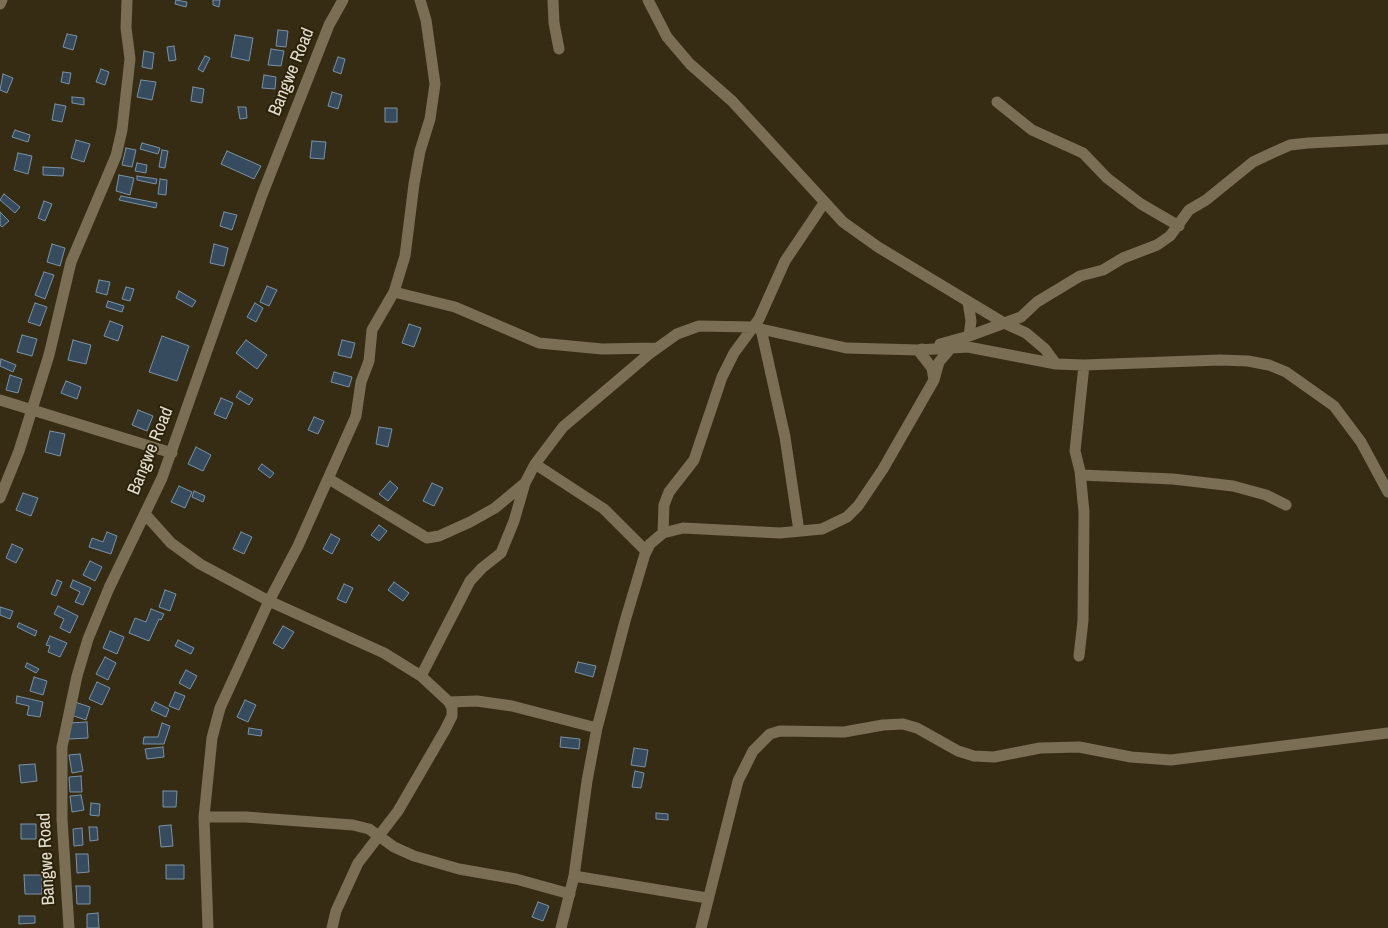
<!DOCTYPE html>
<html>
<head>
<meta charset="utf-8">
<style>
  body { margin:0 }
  canvas { display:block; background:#362c14 }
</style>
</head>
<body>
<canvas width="1388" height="928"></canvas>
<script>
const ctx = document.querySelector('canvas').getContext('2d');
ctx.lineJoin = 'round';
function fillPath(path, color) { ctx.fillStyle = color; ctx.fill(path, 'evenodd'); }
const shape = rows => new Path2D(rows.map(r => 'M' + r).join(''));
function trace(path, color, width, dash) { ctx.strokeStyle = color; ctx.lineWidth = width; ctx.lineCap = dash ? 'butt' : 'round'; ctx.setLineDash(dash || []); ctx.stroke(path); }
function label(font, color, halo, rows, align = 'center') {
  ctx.font = font + ' "Archivo Narrow",sans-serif'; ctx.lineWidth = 4; ctx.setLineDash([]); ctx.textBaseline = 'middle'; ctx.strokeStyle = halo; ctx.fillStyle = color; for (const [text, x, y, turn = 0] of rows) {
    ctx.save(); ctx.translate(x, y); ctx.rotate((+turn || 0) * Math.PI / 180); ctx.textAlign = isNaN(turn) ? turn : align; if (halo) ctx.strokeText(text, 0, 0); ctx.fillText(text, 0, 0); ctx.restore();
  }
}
const building = shape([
  [176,0,187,2,186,7,175,4,176,0],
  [213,0,220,0,219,7,213,5,213,0],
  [278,30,288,31,286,47,276,46,278,30],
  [67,34,77,36,73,50,63,47,67,34],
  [235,35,253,38,249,61,231,57,235,35],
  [174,46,176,60,169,61,167,47,174,46],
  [271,49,284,51,281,66,268,65,271,49],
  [144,51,154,53,152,69,142,67,144,51],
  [205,56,210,58,203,72,198,69,205,56],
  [338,57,345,59,341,74,333,71,338,57],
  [101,69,109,72,105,85,96,82,101,69],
  [63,72,71,73,69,84,61,82,63,72],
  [3,74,13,78,7,93,0,90,3,74],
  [264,75,276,77,275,89,262,88,264,75],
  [141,80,156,82,152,100,137,97,141,80],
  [193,87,204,89,202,103,191,101,193,87],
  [332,92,342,95,338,109,328,106,332,92],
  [72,97,84,98,84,105,72,103,72,97],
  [55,104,66,106,62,122,52,120,55,104],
  [238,107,246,107,247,118,240,119,238,107],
  [385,108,397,108,397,122,385,122,385,108],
  [15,130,30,135,28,142,12,137,15,130],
  [76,140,90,144,84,162,71,158,76,140],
  [312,141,326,142,324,159,310,158,312,141],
  [142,143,160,148,158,154,140,149,142,143],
  [126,148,136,150,132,167,122,165,126,148],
  [162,150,168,151,165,168,159,167,162,150],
  [227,151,261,166,254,179,221,164,227,151],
  [18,153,32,156,28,174,14,170,18,153],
  [137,163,147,165,146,173,135,171,137,163],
  [43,167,64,168,63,176,43,175,43,167],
  [119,175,134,178,130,195,116,191,119,175],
  [137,176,157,179,156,184,137,180,137,176],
  [160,179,167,180,166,195,158,194,160,179],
  [4,194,20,207,15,213,0,200,4,194],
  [121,196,157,203,156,208,119,200,121,196],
  [44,201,52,204,45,221,38,218,44,201],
  [0,212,9,221,2,227,0,225,0,212],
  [224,212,237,215,232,230,220,226,224,212],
  [52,244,65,248,60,266,47,262,52,244],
  [214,244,228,248,224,266,210,263,214,244],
  [44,272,54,275,45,299,35,295,44,272],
  [99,280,110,282,107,295,96,292,99,280],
  [267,286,277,290,269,306,260,302,267,286],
  [126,287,134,289,130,301,122,299,126,287],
  [179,291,196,301,192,307,176,298,179,291],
  [108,301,124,306,122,312,106,307,108,301],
  [35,303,47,307,40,326,28,322,35,303],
  [255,303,263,308,256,322,247,317,255,303],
  [110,321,123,326,118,341,104,336,110,321],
  [409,324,421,328,414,347,402,343,409,324],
  [22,335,37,339,32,356,17,352,22,335],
  [162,336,189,346,177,381,149,372,162,336],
  [73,340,91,345,86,364,68,360,73,340],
  [246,340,267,355,257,369,236,353,246,340],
  [342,340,355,343,351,358,338,355,342,340],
  [1,359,16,365,13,372,0,366,1,359],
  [334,372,352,377,349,387,331,382,334,372],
  [10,375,22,379,18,393,6,390,10,375],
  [66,381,81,387,77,399,61,393,66,381],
  [240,391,253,399,249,405,236,397,240,391],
  [221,398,233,403,226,419,214,414,221,398],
  [138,410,153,416,147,431,132,425,138,410],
  [314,417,324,421,318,434,308,430,314,417],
  [379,427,392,429,388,447,376,444,379,427],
  [50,431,65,434,60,456,45,452,50,431],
  [196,447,211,455,203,471,188,464,196,447],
  [262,464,274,473,270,478,258,469,262,464],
  [390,481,398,488,388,501,379,494,390,481],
  [432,483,443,488,434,506,423,501,432,483],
  [179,486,192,492,185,508,171,502,179,486],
  [194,491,205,496,203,502,192,497,194,491],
  [23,493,38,498,31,516,16,510,23,493],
  [379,525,387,531,379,541,371,535,379,525],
  [107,532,117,536,111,554,89,547,92,538,103,542,107,532],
  [241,532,252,537,244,554,233,549,241,532],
  [331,534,340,539,332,554,323,549,331,534],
  [12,544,23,549,16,563,6,558,12,544],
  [90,561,102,567,95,581,83,575,90,561],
  [57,580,62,582,56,596,51,594,57,580],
  [73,580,91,588,83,605,75,602,80,592,70,587,73,580],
  [394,582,409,593,403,601,388,590,394,582],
  [344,584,353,588,346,603,337,599,344,584],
  [165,590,176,594,170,611,159,607,165,590],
  [58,606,78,616,70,633,60,628,64,619,54,614,58,606],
  [0,607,13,611,10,619,0,615,0,607],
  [151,609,164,614,161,620,159,619,149,641,129,633,135,618,146,622,151,609],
  [19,623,37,631,35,636,17,627,19,623],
  [283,626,294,632,283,649,273,643,283,626],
  [110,631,124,637,117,654,103,648,110,631],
  [50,636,67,643,60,657,48,652,50,646,46,645,50,636],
  [178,640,194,648,191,654,175,646,178,640],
  [105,657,116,663,108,680,96,674,105,657],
  [578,662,596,666,593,677,575,672,578,662],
  [27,663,39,669,36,673,25,667,27,663],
  [186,670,197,676,190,689,179,683,186,670],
  [34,677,47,681,43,695,30,691,34,677],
  [97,682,110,688,102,705,89,699,97,682],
  [175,692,185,696,179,710,169,706,175,692],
  [17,696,43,702,40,717,27,715,29,706,16,703,17,696],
  [245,700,256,705,248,722,237,717,245,700],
  [75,702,90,707,86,720,71,715,75,702],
  [155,702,169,709,166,717,151,710,155,702],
  [87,722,88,738,69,739,68,723,87,722],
  [162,723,170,726,164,744,143,744,144,737,158,737,162,723],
  [249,728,262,730,261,736,248,734,249,728],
  [561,737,580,739,579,749,560,747,561,737],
  [163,747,164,757,147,759,145,749,163,747],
  [634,748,648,750,645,767,631,765,634,748],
  [80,754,83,771,72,773,69,755,80,754],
  [35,764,37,781,21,783,19,765,35,764],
  [635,771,644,773,641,788,632,787,635,771],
  [81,776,82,792,70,792,69,777,81,776],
  [163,791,177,791,176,807,163,807,163,791],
  [81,795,84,810,72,812,70,796,81,795],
  [91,803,100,804,99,816,90,815,91,803],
  [656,813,668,814,668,820,656,819,656,813],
  [21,824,36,824,36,839,21,839,21,824],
  [171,825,173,846,161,847,159,826,171,825],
  [89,827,97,827,98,840,90,841,89,827],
  [82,828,83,845,74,846,73,829,82,828],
  [76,854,88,854,89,872,77,873,76,854],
  [166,865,184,865,184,879,166,879,166,865],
  [24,875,42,875,42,894,25,894,24,875],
  [76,886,90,886,90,904,77,904,76,886],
  [538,902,549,906,543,921,532,917,538,902],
  [98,913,99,928,87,928,87,914,98,913],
  [19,916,35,916,35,923,19,924,19,916]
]);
fillPath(building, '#364c5e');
trace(building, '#7991a5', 1);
trace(shape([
  [553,0,554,23,559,49],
  [648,0,667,37,690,64,732,101,843,222,878,247,1004,323,1026,333,1045,349,1056,364],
  [0,4,2,0],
  [997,102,1032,130,1083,153,1107,178,1141,204,1179,226],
  [394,292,455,307,539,343,602,349,657,348],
  [968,302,971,321,969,336],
  [761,329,785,437,799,531],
  [940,344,969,336,1021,317,1037,302,1080,276,1103,270,1123,258,1157,245,1170,236,1189,210,1206,200,1253,162,1272,153,1290,145,1308,143,1388,139],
  [922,349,918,350,932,368,934,380],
  [0,400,172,453],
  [535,464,604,509,646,551],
  [1081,475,1173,479,1233,486,1266,495,1286,505],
  [329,479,427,538,439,536,470,522,495,508,525,483],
  [0,498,19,451,49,355,71,262,116,156,122,130,130,59,126,28,127,0],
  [145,514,171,543,200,564,269,601,384,653,421,676,449,702,452,708,452,716,445,730,398,811,358,863,336,911,332,928],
  [663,533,664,505,669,492,694,460,722,377,734,353,759,319,785,261,824,203],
  [1079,656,1083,621,1084,512,1080,471,1075,451,1084,365],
  [421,676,470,581,482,568,501,553,514,521,525,483,535,464,563,427,649,354,677,334,699,326,752,327,846,348,918,350,968,347,1056,364,1084,365,1220,360,1248,361,1269,365,1286,372,1334,406,1361,442,1388,492],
  [449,702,477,701,512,706,597,728],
  [204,817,246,817,353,825,369,829,394,847,414,856,459,869,516,879,570,894],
  [574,876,707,898],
  [69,928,62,819,62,747,77,676,88,639,109,588,162,478,262,195,329,25,343,0],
  [208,928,204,817,212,738,220,708,269,601,298,546,356,416,361,382,369,361,372,330,394,292,405,256,414,184,420,151,430,119,435,84,426,20,420,0],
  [561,928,574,876,587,781,597,728,625,621,645,554,650,544,663,533,683,528,780,533,822,529,847,517,858,506,883,469,934,380,939,362,951,348],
  [701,928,738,781,753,751,770,734,780,731,844,732,883,725,903,724,917,728,958,751,974,756,994,757,1040,748,1079,747,1131,757,1171,760,1388,733]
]), '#7a6e54', 11);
label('18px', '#e3ddce', '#2c220a', [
  ["Bangwe Road",292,72,-68],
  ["Bangwe Road",151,451,-68],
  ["Bangwe Road",47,859,-93]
]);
</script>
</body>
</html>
